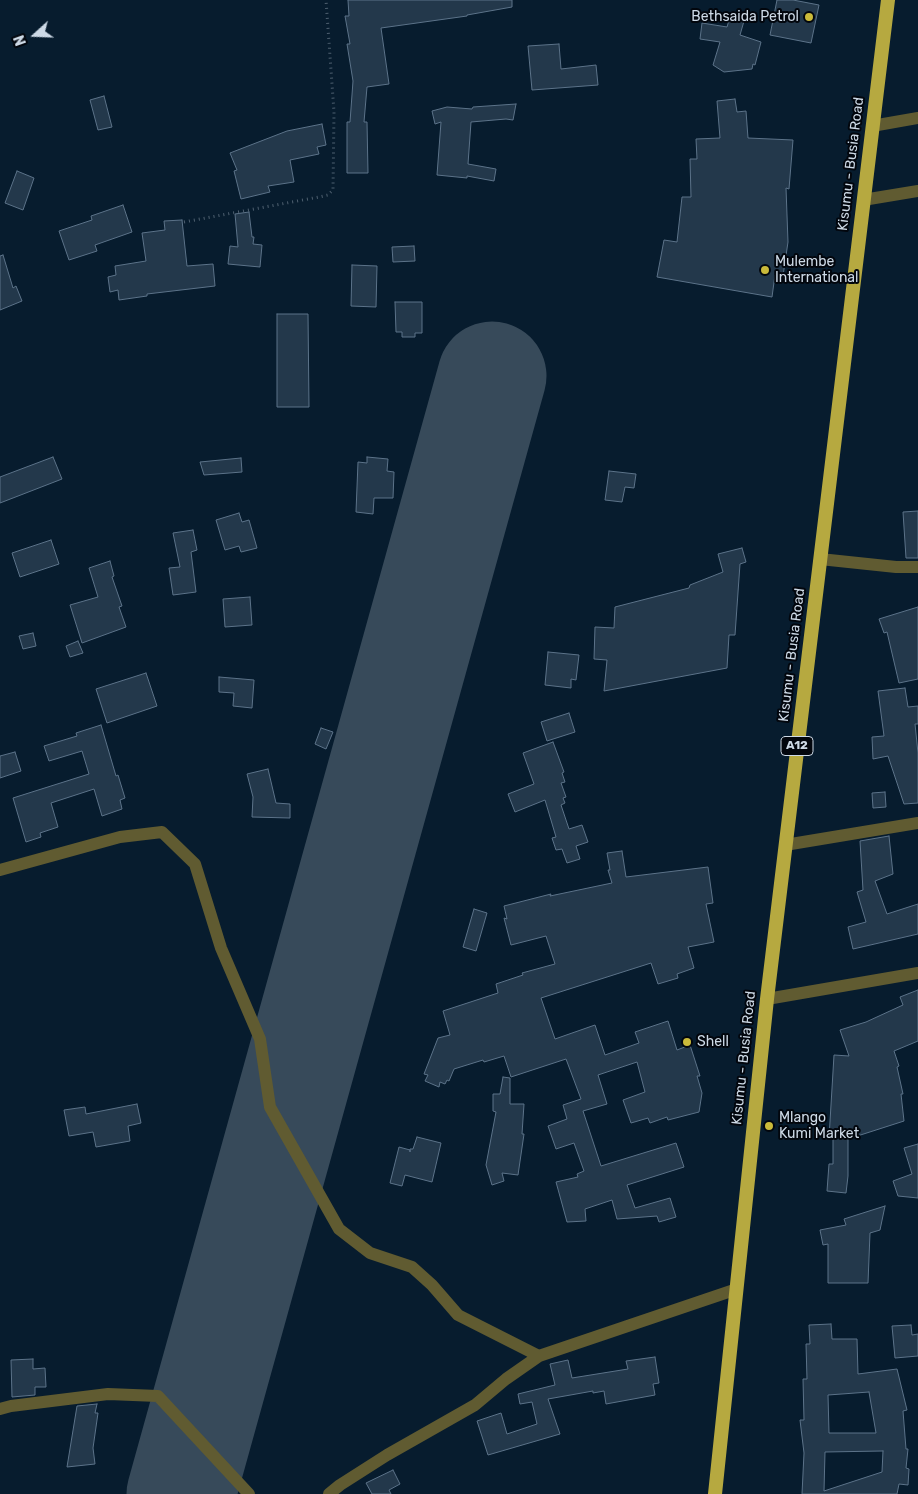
<!DOCTYPE html>
<html>
<head>
<meta charset="utf-8">
<style>
  body { margin:0 }
  #map { position:relative; width:918px; height:1494px; overflow:hidden; background:#071c2e; font-family:Rubik,sans-serif }
  canvas { display:block }
  .north { position:absolute; left:10px; top:10px; width:50px; height:50px; -webkit-text-stroke:4px #02060d; paint-order:stroke; rotate:250deg; font-size:14px; font-weight:700; line-height:20px; text-align:center; color:#cdd9e6 }
  .north::after { content:''; display:block; margin:auto; width:18px; height:22px; background:#cdd9e6; clip-path:polygon(50% 0,100% 100%,50% 72%,0 100%) }
</style>
</head>
<body>
<div id="map">
<canvas width="918" height="1494"></canvas>
<div class="north">N</div>
</div>
<script>
const ctx = document.querySelector('canvas').getContext('2d');
ctx.lineJoin = 'round';
const shape = rows => new Path2D(rows.map(r => 'M' + r).join(''));
function trace(path, color, width, dash) { ctx.strokeStyle = color; ctx.lineWidth = width; ctx.lineCap = dash ? 'butt' : 'round'; ctx.setLineDash(dash || []); ctx.stroke(path); }
function fillPath(path, color) { ctx.fillStyle = color; ctx.fill(path, 'evenodd'); }
function label(font, color, halo, rows, align = 'center') {
  ctx.font = font + ' Rubik,sans-serif'; ctx.lineWidth = 4; ctx.setLineDash([]); ctx.textBaseline = 'middle'; ctx.strokeStyle = halo; ctx.fillStyle = color; for (const [text, x, y, turn = 0] of rows) {
    ctx.save(); ctx.translate(x, y); ctx.rotate((+turn || 0) * Math.PI / 180); ctx.textAlign = isNaN(turn) ? turn : align; if (halo) ctx.strokeText(text, 0, 0); ctx.fillText(text, 0, 0); ctx.restore();
  }
}
trace(shape([
  [181,1494,492,376]
]), '#374a5a', 109);
const building = shape([
  [348,0,512,0,512,7,467,15,467,16,381,28,389,84,367,87,364,122,367,122,368,173,347,173,347,122,350,122,353,81,347,44,350,44,345,16,349,16,348,0],
  [777,0,793,0,819,5,811,43,770,35,777,0],
  [730,17,744,21,740,35,761,42,755,65,753,64,752,69,724,72,713,65,720,42,700,39,702,23,727,27,730,17],
  [559,44,561,69,596,65,598,85,532,90,528,46,559,44],
  [104,96,112,127,98,130,90,100,104,96],
  [735,99,737,112,746,111,748,138,793,140,789,189,786,188,788,242,783,276,775,275,772,297,657,277,664,240,677,242,682,197,691,197,690,159,697,159,696,139,720,138,717,101,735,99],
  [516,104,513,120,506,119,471,122,468,164,496,169,494,181,467,176,467,178,437,175,441,122,435,124,432,111,447,107,472,109,473,107,516,104],
  [322,124,326,145,317,147,319,154,290,160,294,182,268,186,270,192,241,199,234,171,237,170,230,153,287,131,322,124],
  [17,171,34,178,23,210,5,203,17,171],
  [123,205,132,232,95,245,97,251,69,260,59,231,92,220,91,216,123,205],
  [249,212,252,237,254,237,253,244,262,245,260,267,228,264,230,246,238,247,235,214,249,212],
  [182,220,187,266,213,264,215,286,147,294,147,296,119,300,118,290,110,292,108,277,116,275,115,266,146,261,142,233,165,230,164,221,182,220],
  [414,246,415,261,393,262,392,247,414,246],
  [3,255,13,288,16,286,22,301,0,310,0,256,3,255],
  [352,265,377,266,376,307,351,306,352,265],
  [395,302,422,302,422,333,415,333,415,337,402,337,402,332,396,332,395,302],
  [277,314,308,314,309,407,277,407,277,314],
  [53,457,62,479,0,503,0,477,53,457],
  [367,457,388,459,387,471,394,472,393,498,374,498,373,514,356,512,358,462,367,463,367,457],
  [241,458,242,472,204,475,200,462,241,458],
  [609,471,636,474,634,488,625,487,622,502,605,500,609,471],
  [918,511,918,558,906,558,903,512,918,511],
  [239,513,242,522,249,520,257,548,241,552,239,546,225,550,216,520,239,513],
  [193,530,197,550,191,552,196,592,173,595,169,568,180,567,173,533,193,530],
  [51,540,59,564,20,577,12,553,51,540],
  [742,548,746,562,740,564,735,635,729,635,727,668,604,691,607,660,594,659,595,627,614,628,615,607,689,588,690,585,723,572,718,554,742,548],
  [110,561,114,576,112,577,122,606,119,607,126,627,82,643,70,605,98,597,89,568,110,561],
  [250,597,252,625,225,627,223,599,250,597],
  [918,607,918,679,899,683,887,632,884,633,879,619,918,607],
  [33,633,36,646,23,649,19,636,33,633],
  [78,641,83,653,70,657,66,646,78,641],
  [548,652,579,655,576,680,571,679,571,688,545,685,548,652],
  [146,673,157,706,107,723,96,689,146,673],
  [219,677,254,680,252,708,233,706,234,693,219,692,219,677],
  [905,688,908,707,918,706,918,724,915,724,918,753,918,803,904,804,888,756,873,759,872,737,884,736,878,691,905,688],
  [569,713,575,732,547,741,541,722,569,713],
  [101,725,116,776,118,775,125,798,120,800,122,809,102,816,94,789,51,803,58,827,40,833,41,837,26,842,13,798,89,774,82,751,49,761,44,746,77,736,76,733,101,725],
  [321,728,333,732,326,749,315,744,321,728],
  [553,742,564,772,562,773,565,782,561,783,566,797,563,798,565,803,561,805,569,829,582,825,588,842,576,846,580,859,567,863,562,849,556,850,552,838,556,837,545,800,515,812,508,794,534,784,523,753,553,742],
  [15,752,21,771,0,778,0,756,15,752],
  [268,769,276,803,290,804,290,818,252,817,253,797,247,774,268,769],
  [885,792,886,807,873,808,872,793,885,792],
  [889,836,893,874,875,881,887,914,918,904,918,934,853,949,848,927,866,922,857,892,863,890,860,841,889,836],
  [622,851,626,877,708,867,713,903,706,904,714,942,688,947,694,968,677,974,678,978,658,984,651,963,541,998,555,1039,595,1025,605,1055,639,1043,635,1032,668,1021,677,1050,690,1045,700,1076,697,1076,702,1093,699,1112,668,1120,667,1117,650,1123,648,1118,631,1123,623,1100,645,1092,637,1062,598,1075,607,1104,583,1111,601,1166,676,1143,684,1167,627,1185,635,1208,670,1198,676,1217,659,1222,657,1216,617,1219,612,1200,585,1209,586,1221,567,1222,556,1182,578,1177,577,1174,584,1171,574,1143,556,1149,548,1126,567,1119,563,1105,581,1099,566,1059,511,1077,504,1056,484,1062,483,1060,454,1069,449,1081,447,1080,445,1084,440,1082,439,1087,425,1081,428,1075,424,1074,438,1038,450,1035,443,1011,498,993,496,984,523,975,522,973,555,964,546,936,511,945,504,918,507,919,504,906,551,894,550,896,612,883,608,870,610,870,607,853,622,851],
  [474,909,487,913,476,951,463,947,474,909],
  [918,990,918,1041,894,1051,899,1066,897,1067,903,1094,901,1094,904,1121,848,1139,848,1176,846,1193,827,1191,829,1164,833,1164,833,1138,829,1138,834,1055,849,1056,840,1030,866,1022,903,1005,900,997,918,990],
  [503,1077,510,1078,510,1104,524,1104,522,1134,524,1134,518,1175,502,1173,504,1181,492,1185,486,1165,496,1112,493,1111,493,1094,500,1094,503,1077],
  [137,1104,141,1123,128,1126,130,1141,96,1147,93,1132,69,1136,64,1110,85,1107,86,1114,137,1104],
  [417,1137,441,1143,432,1182,405,1175,402,1186,390,1183,399,1147,410,1150,410,1152,410,1149,413,1149,417,1137],
  [918,1144,918,1198,898,1196,893,1181,912,1174,904,1148,918,1144],
  [885,1206,880,1230,870,1233,868,1283,828,1283,828,1244,823,1245,820,1230,846,1225,844,1219,885,1206],
  [831,1324,832,1339,857,1339,858,1374,897,1369,907,1410,903,1411,906,1449,908,1449,906,1468,909,1469,908,1485,899,1484,897,1494,802,1494,804,1453,800,1420,804,1420,803,1379,807,1379,806,1344,810,1344,809,1325,831,1324],
  [869,1392,876,1433,829,1433,828,1395,869,1392],
  [883,1451,882,1472,824,1491,825,1452,883,1451],
  [911,1325,912,1335,918,1334,918,1356,895,1358,892,1326,911,1325],
  [655,1357,659,1383,653,1384,655,1395,606,1404,604,1391,593,1393,593,1391,548,1399,560,1434,488,1455,477,1421,501,1413,507,1434,537,1424,532,1402,520,1404,518,1394,555,1385,550,1364,568,1360,572,1378,628,1369,626,1361,655,1357],
  [33,1359,33,1369,45,1368,46,1387,35,1387,35,1395,12,1397,11,1360,33,1359],
  [97,1404,95,1413,98,1413,93,1448,95,1464,67,1467,77,1406,97,1404],
  [393,1470,400,1484,389,1490,391,1494,372,1494,366,1483,393,1470]
]);
fillPath(building, '#23384b');
trace(building, '#5c7389', 1);
trace(shape([
  [184,222,319,197,328,195,333,190,334,112,326,0]
]), '#4f6070', 3, [1, 4]);
trace(shape([
  [872,126,918,118],
  [863,200,918,191],
  [820,559,896,567,918,567],
  [785,845,918,823],
  [0,870,120,837,162,832,195,864,221,948,260,1039,270,1107,339,1229,370,1253,412,1267,432,1285,458,1315,539,1356],
  [767,999,918,973],
  [0,1409,11,1406,108,1394,158,1396,249,1494],
  [329,1494,340,1485,387,1455,475,1405,506,1379,539,1356,737,1289]
]), '#605b31', 12);
trace(shape([
  [715,1494,767,999,888,0]
]), '#b6a940', 14);
for (const [x, y, r, color] of [
  [809,17,5,"#caba3a"],
  [765,270,5,"#caba3a"],
  [687,1042,5,"#caba3a"],
  [769,1126,5,"#caba3a"]
]) { const dot = new Path2D(); dot.arc(x, y, r, 0, 2 * Math.PI); ctx.fillStyle = color; ctx.fill(dot); trace(dot, '#02060d', 2); }
for (const [x, y, w] of [
  [797,746,32]
]) { const box = new Path2D(); box.roundRect(x - w / 2, y - 9.5, w, 19, 4); ctx.fillStyle = '#02060d'; ctx.fill(box); trace(box, '#cdd9e6', 1); }
label('bold 12px', '#cdd9e6', null, [
  ["A12",797,746]
]);
label('14px', '#cdd9e6', '#02060d', [
  ["Bethsaida Petrol",799,17,"right"],
  ["Mulembe",775,262],
  ["International",775,278],
  ["Shell",697,1042],
  ["Mlango",779,1118],
  ["Kumi Market",779,1134]
], 'left');
label('14px', '#cdd9e6', '#02060d', [
  ["Kisumu - Busia Road",851,164,-83],
  ["Kisumu - Busia Road",792,655,-83],
  ["Kisumu - Busia Road",744,1058,-84]
]);
</script>
</body>
</html>
